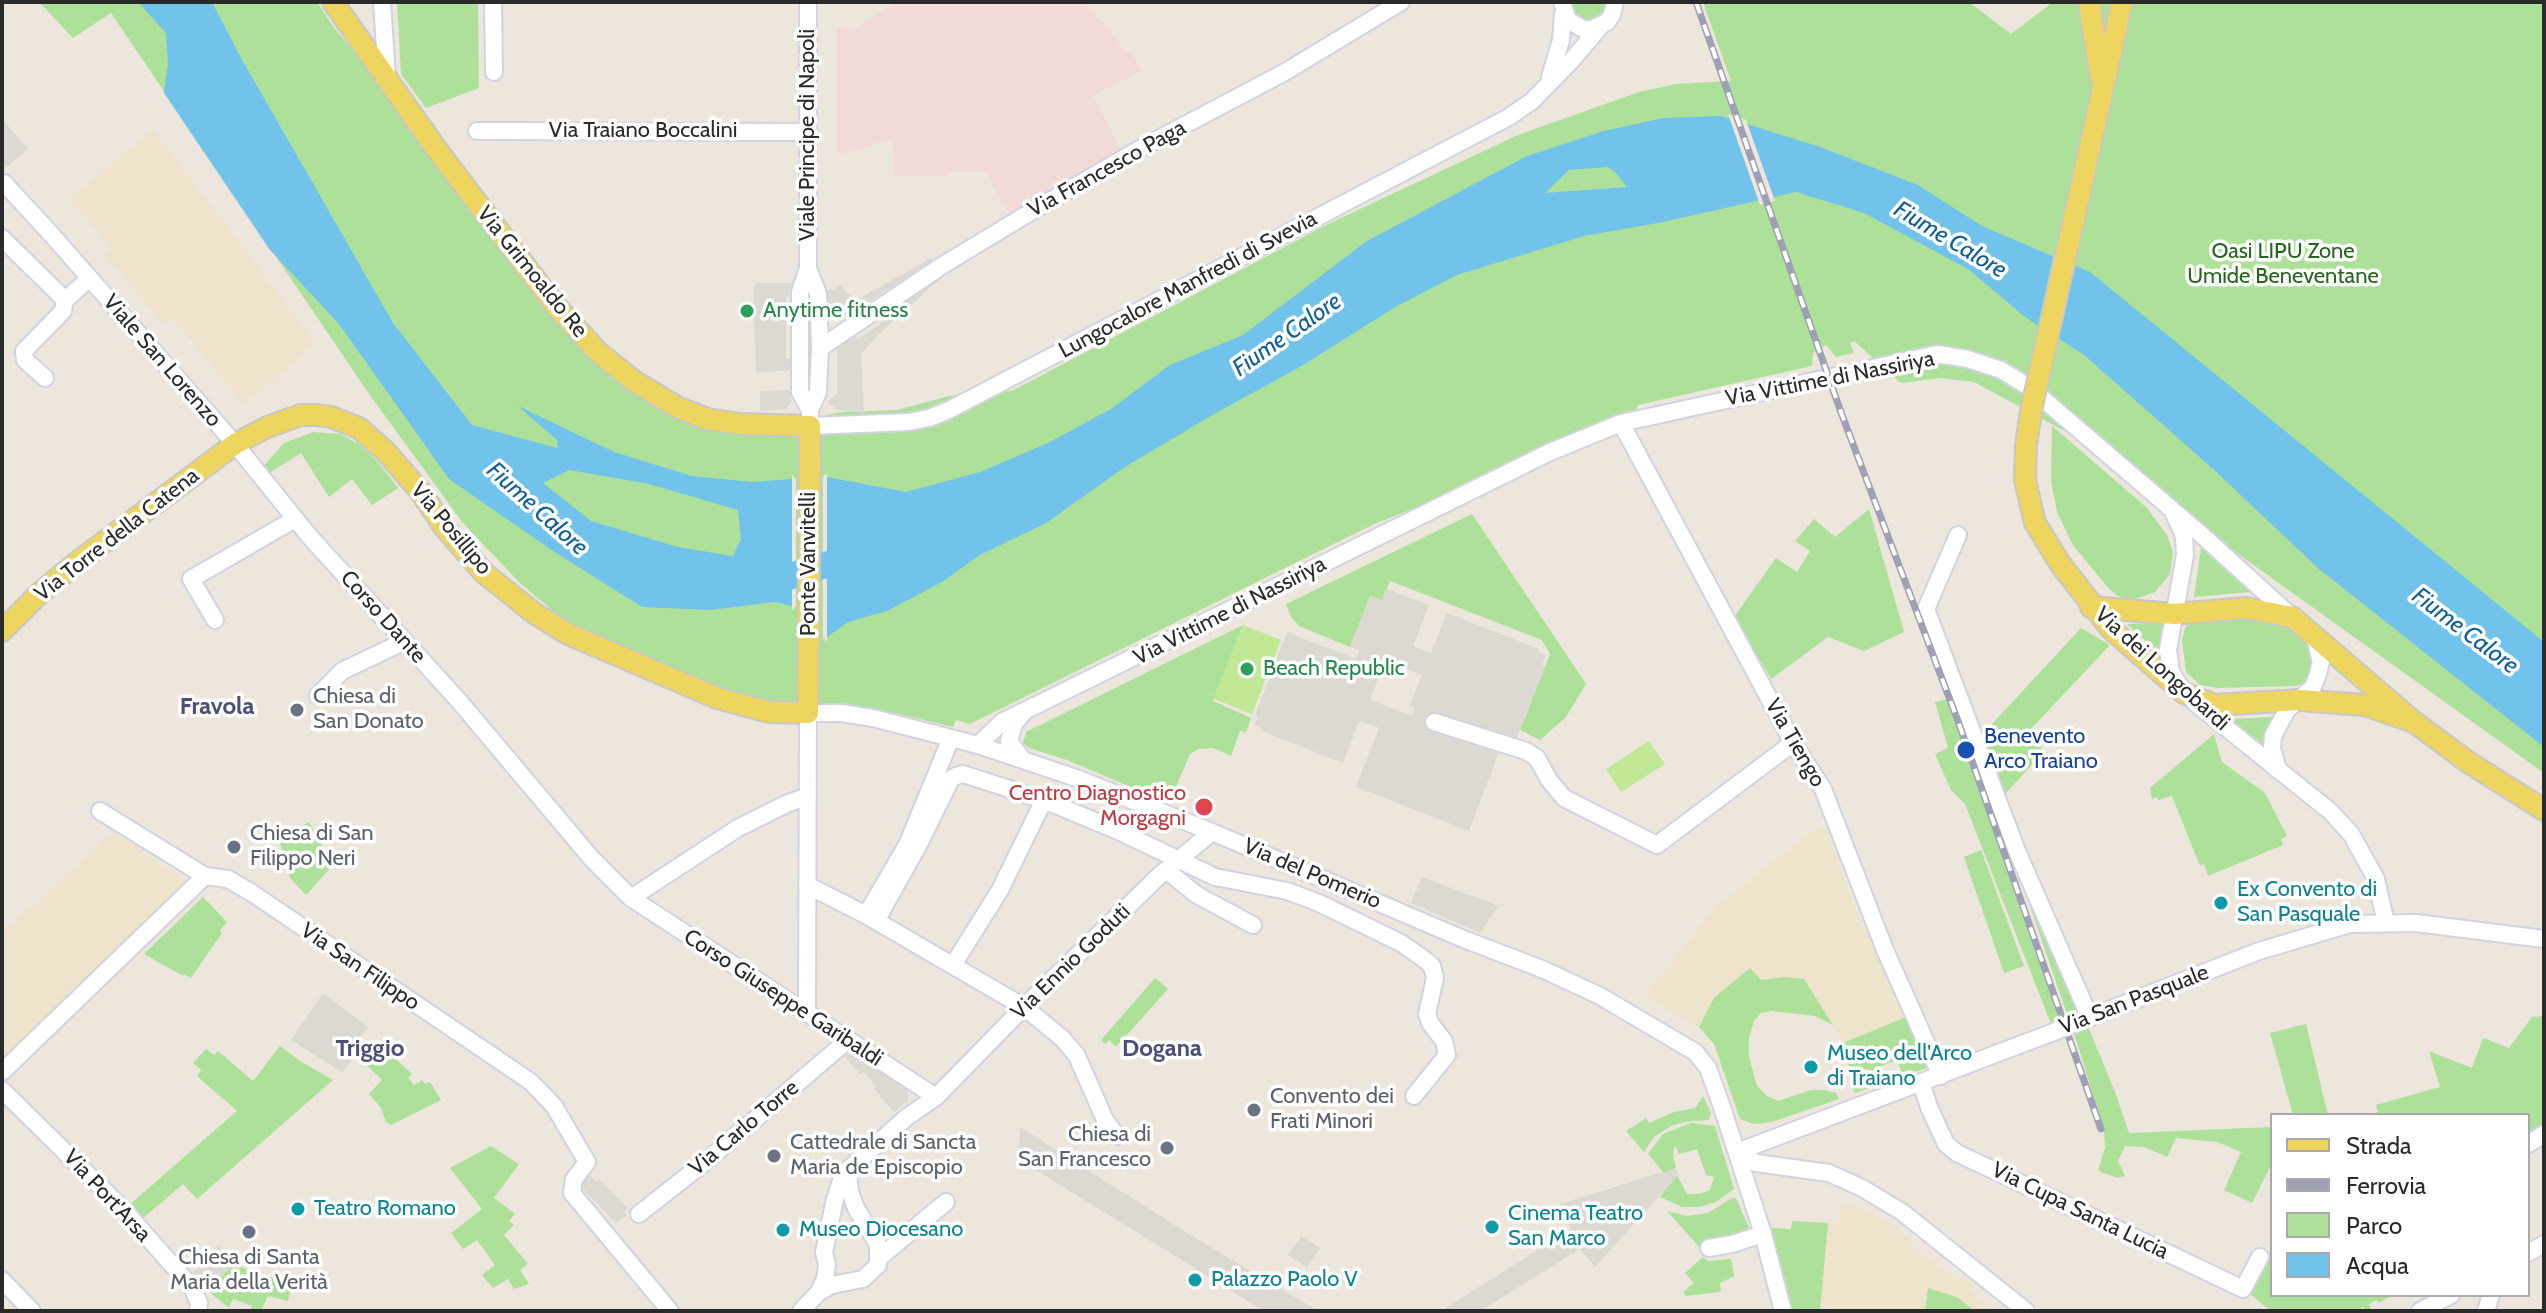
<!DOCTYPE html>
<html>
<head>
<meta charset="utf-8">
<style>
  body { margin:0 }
  #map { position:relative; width:2546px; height:1313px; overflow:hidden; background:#ece6dc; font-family:Cabin,sans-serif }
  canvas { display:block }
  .frame { position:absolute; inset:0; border:4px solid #2a2a2a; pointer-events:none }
  .legend { position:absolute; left:2270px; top:1113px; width:260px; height:184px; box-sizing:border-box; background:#fff; border:2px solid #aaa; margin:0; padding:10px 14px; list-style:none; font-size:24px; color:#2a2a2a }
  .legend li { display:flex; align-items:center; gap:16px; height:40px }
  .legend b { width:40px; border:2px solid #aaa }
</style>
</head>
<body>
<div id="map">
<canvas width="2546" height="1313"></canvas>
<div class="frame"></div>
<ul class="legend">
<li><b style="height:10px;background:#edd55f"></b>Strada</li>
<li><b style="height:10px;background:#9fa0b4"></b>Ferrovia</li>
<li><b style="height:22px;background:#ade199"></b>Parco</li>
<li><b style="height:22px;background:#71c3eb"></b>Acqua</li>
</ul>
</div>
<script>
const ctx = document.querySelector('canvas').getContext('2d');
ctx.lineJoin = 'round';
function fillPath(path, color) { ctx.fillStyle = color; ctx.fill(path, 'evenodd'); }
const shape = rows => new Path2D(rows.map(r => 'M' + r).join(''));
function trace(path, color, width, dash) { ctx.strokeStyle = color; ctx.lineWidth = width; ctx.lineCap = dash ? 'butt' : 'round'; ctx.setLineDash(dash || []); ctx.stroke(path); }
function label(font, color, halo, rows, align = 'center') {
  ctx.font = font + ' Cabin,sans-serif'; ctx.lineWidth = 7; ctx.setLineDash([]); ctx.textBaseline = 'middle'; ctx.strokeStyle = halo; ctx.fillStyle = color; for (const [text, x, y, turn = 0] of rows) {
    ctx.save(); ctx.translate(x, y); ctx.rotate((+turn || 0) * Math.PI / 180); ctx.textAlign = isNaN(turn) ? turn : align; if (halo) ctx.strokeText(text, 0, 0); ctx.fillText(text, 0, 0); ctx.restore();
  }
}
fillPath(shape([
  [153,130,316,344,245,404,173,319,165,325,106,255,113,249,70,199],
  [1824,825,1855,908,1906,1017,1844,1042,1804,979,1785,977,1761,980,1714,998,1699,1027,1645,997,1716,907,1791,847],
  [109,836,120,836,189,884,2,1059,2,934],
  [1842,1201,1862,1209,1898,1229,1912,1241,1911,1246,1960,1282,1966,1276,1974,1283,1969,1289,1995,1311,1975,1311,1957,1297,1928,1288,1925,1311,1828,1311,1828,1306,1821,1305,1820,1311,1771,1228,1791,1229,1792,1221,1838,1224]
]), '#ede4cb');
fillPath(shape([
  [898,2,1084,2,1115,36,1124,52,1130,49,1141,71,1093,96,1122,151,1009,214,986,172,953,172,944,177,894,175,893,141,883,141,861,149,837,154,837,29,862,28,863,22]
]), '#f2dad9');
fillPath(shape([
  [39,2,317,2,335,29,598,343,655,388,719,417,793,421,843,412,897,410,949,396,1012,391,1328,224,1518,135,1639,92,1676,84,1731,81,1703,2,1969,2,2011,34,2053,2,2544,2,2544,773,2072,435,1974,382,1941,378,1901,383,1854,341,1850,343,1854,353,1836,357,1826,345,1813,353,1812,366,1638,405,1628,425,1374,524,970,724,956,720,953,727,882,710,858,714,770,705,694,684,612,647,563,619,521,584,463,523,369,394,111,13,73,38],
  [397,2,478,2,479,88,426,108,401,74],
  [1567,2,1607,2,1607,5,1601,16,1583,21,1572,16],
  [2052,426,2146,507,2167,535,2173,552,2170,574,2155,592,2132,600,2118,596,2109,589,2073,545,2057,512,2051,481],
  [313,432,340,434,359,444,378,462,398,488,372,505,352,479,329,497,301,453,266,475,264,466,284,443],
  [1869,509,1904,632,1864,651,1828,637,1771,679,1734,617,1776,558,1797,572,1810,551,1795,541,1814,519,1835,537],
  [1472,514,1586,684,1566,717,1540,740,1520,730,1550,654,1542,640,1390,581,1382,600,1370,596,1350,647,1299,626,1291,617,1286,604],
  [2201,548,2251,592,2194,597],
  [2211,618,2269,618,2286,627,2314,651,2313,672,2305,683,2295,686,2217,688,2200,685,2186,672,2182,640,2185,628,2192,620],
  [2163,623,2158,652,2127,624],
  [1243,625,1213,701,1251,718,1246,732,1240,731,1231,756,1213,748,1198,749,1190,754,1169,803,1067,760,1029,748,1023,743,1026,732],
  [2081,628,2110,645,2030,730,2044,752,2005,794,1980,737],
  [1947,699,2059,1020,2051,1024,1965,804,1951,790,1935,754,1948,748,1935,702],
  [2274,717,2263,750,2227,719],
  [2214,734,2222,762,2265,793,2287,836,2281,839,2283,845,2208,876,2204,864,2200,866,2172,796,2158,800,2157,797,2152,799,2150,788],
  [309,822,322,846,320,847,332,866,306,895,290,878,279,840],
  [1981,850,2024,966,2004,973,1964,857],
  [2015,862,2066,973,2115,1092,2129,1133,2272,1127,2272,1163,2252,1203,2224,1190,2241,1152,2217,1142,2176,1138,2167,1157,2144,1147,2125,1146,2118,1161,2125,1176,2118,1178,2098,1171,2105,1148,2104,1132,2080,1052],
  [203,897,227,922,220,931,222,933,191,978,184,974,183,976,144,954],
  [1750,968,1761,980,1785,977,1804,979,1833,1025,1815,1016,1772,1011,1761,1013,1754,1021,1749,1037,1749,1056,1757,1086,1767,1096,1778,1101,1811,1090,1824,1090,1836,1093,1839,1099,1772,1122,1754,1124,1740,1119,1714,1044,1699,1027,1714,998],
  [1155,978,1168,989,1116,1047,1109,1040,1105,1044,1101,1040],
  [2544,1016,2544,1128,2528,1139,2528,1115,2371,1115,2378,1112,2376,1105,2440,1087,2429,1051,2472,1068,2483,1038,2509,1048,2532,1017],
  [1906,1017,1929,1067,1855,1093,1852,1088,1858,1073,1883,1077,1901,1070,1897,1060,1879,1067,1878,1071,1849,1067,1843,1043],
  [2306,1024,2328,1115,2293,1115,2270,1033],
  [380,1045,412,1074,408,1078,414,1085,422,1080,425,1084,430,1082,441,1100,391,1125,386,1122,381,1108,369,1094,382,1080,363,1062],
  [280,1046,300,1061,333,1080,197,1199,183,1184,142,1219,128,1206,237,1111,197,1076,201,1070,193,1063,206,1049,214,1055,218,1051,253,1081],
  [1703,1096,1711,1113,1709,1120,1684,1122,1671,1126,1654,1137,1644,1152,1626,1131,1646,1118,1649,1123,1674,1112,1695,1108],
  [1691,1123,1715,1126,1734,1189,1716,1202,1699,1207,1682,1207,1660,1197,1677,1175,1687,1194,1699,1194,1710,1190,1714,1177,1706,1175,1697,1149,1679,1154,1675,1145,1673,1155,1676,1168,1664,1173,1648,1154,1663,1134],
  [491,1146,519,1164,494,1198,515,1214,509,1221,514,1225,504,1235,528,1264,520,1270,529,1284,514,1289,508,1279,493,1288,482,1275,495,1265,477,1240,463,1249,451,1233,482,1209,450,1168],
  [1732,1198,1736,1198,1749,1228,1700,1248,1667,1211,1687,1216,1708,1213],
  [1792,1221,1828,1223,1820,1311,1790,1311,1777,1270,1771,1228,1791,1229],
  [2272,1247,2272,1295,2392,1295,2379,1303,2376,1300,2369,1304,2372,1311,2366,1311,2363,1307,2356,1311,2271,1311,2250,1294],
  [1703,1257,1708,1261,1731,1259,1734,1276,1720,1283,1721,1292,1685,1296,1684,1291,1694,1283,1685,1273],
  [235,1263,250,1272,292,1282,288,1301,268,1296,261,1311,250,1311,252,1306,233,1299,229,1308,207,1290],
  [1928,1288,1957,1297,1975,1311,1925,1311]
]), '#ade199');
fillPath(shape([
  [1243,625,1281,640,1252,714,1214,699],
  [1649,741,1665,764,1621,792,1606,769]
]), '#c0e895');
fillPath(shape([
  [2,119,28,149,2,171],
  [931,258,932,261,845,317,838,320,831,319,823,290,835,289,840,285,855,301],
  [933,277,941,278,881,332,861,354,864,413,835,409,828,401,837,394,837,345,851,330,858,339,884,321,879,312],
  [756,283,795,283,795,291,786,297,786,359,793,359,790,370,756,373,753,290],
  [791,390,791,403,786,409,760,411,760,391],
  [1387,589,1429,605,1413,646,1431,653,1447,613,1539,649,1538,652,1546,655,1542,665,1545,666,1514,745,1500,749,1469,831,1356,787,1379,728,1359,721,1343,763,1262,731,1263,729,1254,725,1258,716,1255,715,1287,632,1356,659,1359,650,1350,647,1370,596,1382,600],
  [1378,659,1422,675,1410,706,1415,708,1412,716,1370,700,1381,671,1375,668],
  [1422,877,1494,904,1498,906,1480,933,1411,903],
  [323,993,368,1027,353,1046,359,1052,342,1072,291,1040],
  [852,1050,907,1087,908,1100,894,1112,874,1089,876,1086,864,1072,860,1074,845,1057],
  [1020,1127,1187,1233,1318,1311,1264,1311,1188,1264,1018,1159],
  [1676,1168,1678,1175,1595,1267,1580,1249,1480,1311,1441,1311,1571,1229,1560,1204],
  [587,1174,597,1181,599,1179,628,1208,624,1212,627,1215,616,1223,583,1189,582,1180],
  [1301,1236,1320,1248,1307,1267,1288,1255],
  [219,1246,235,1263,207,1290,191,1274]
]), '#dcd9d3');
fillPath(shape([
  [138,2,212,2,241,58,393,323,472,425,557,448,558,441,518,406,614,452,692,476,752,482,792,479,792,606,775,602,710,610,642,607,553,551,449,479,339,324,270,250,164,93,168,64,166,33],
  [569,470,649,484,738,510,741,539,733,556,678,547,591,521,543,483],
  [1721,116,1820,147,1918,185,1982,226,2090,272,2544,642,2544,747,2319,569,2212,468,2084,355,2025,317,1968,269,1864,213,1796,192,1658,223,1584,236,1457,275,1397,306,1300,367,1214,414,1125,467,1046,523,980,555,942,582,887,611,848,622,827,637,827,477,906,492,980,472,1048,443,1111,409,1170,365,1243,335,1367,241,1527,156,1604,131,1663,118],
  [1608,167,1616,173,1627,187,1545,193,1569,170]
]), '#71c3eb');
fillPath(shape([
  [1728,114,1746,120,1775,201,1760,205],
  [827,473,827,641,826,641,823,637,823,477],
  [792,475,796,479,796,606,792,610]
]), '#ece6dc');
trace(shape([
  [759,586,858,555]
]), '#71c3eb', 26);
const minor = shape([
  [382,2,387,78],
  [493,2,494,72],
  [808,2,808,268,800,292,800,392,810,410],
  [1562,2,1568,20,1583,29,1591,29,1607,22,1612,15,1615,2],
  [1550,77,1561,40,1563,13],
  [477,131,808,132],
  [2,185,4,183,51,234,235,444,310,537,459,701,592,859,631,898,936,1097],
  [2,238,65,300],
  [808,268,818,294,820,348,818,392,810,410,810,426,909,422,929,418,949,410,1509,117,1532,101,1571,61,1600,27],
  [65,300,89,279],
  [820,348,943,265,1024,216,1145,146,1285,72,1401,2],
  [45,378,25,360,24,351,63,311,65,300],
  [1621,423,1793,743,1823,789,1885,950,1941,1076],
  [2174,514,2184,536,2185,555,2168,650,2171,672,2179,685],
  [1958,535,1926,609,2017,851,2090,1018],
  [215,620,191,579,295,519],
  [318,696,342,671,405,641],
  [2194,702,2331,812,2351,834,2376,879,2386,923],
  [1434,722,1526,751,1537,758,1549,780,1564,798,1657,845,1793,743],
  [978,745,1002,722,1550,452,1621,423,1937,354,1968,359,2001,370,2029,387,2204,537,2292,617],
  [1023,760,1009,741,1014,724,1024,712],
  [2278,770,2272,748,2273,736,2287,710,2313,687,2318,674,2321,661,2314,636],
  [100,811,205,876,228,879,252,893,531,1082,554,1106,587,1162,574,1179,572,1193,670,1311],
  [1166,870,1197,895,1253,925],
  [807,885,866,915,1024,1007,1063,1039,1077,1056,1105,1120,1117,1136],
  [631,898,738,828,786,804,808,796],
  [866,915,907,845,951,738],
  [876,921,919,844,951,779,956,776,963,774,1044,800,1116,830,1215,877,1287,891,1319,903,1401,943,1424,959,1432,966,1435,978,1427,1014,1430,1023,1444,1041,1447,1055,1414,1096],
  [953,965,1000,890,1044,800],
  [807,1013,808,713,841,713,873,718,978,745,1076,778,1212,832,1466,940,1542,969,1600,996,1695,1052,1708,1068,1723,1110,1763,1234,1783,1311],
  [2081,1021,2259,951,2350,924,2416,923,2544,939],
  [2,1072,205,876],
  [1921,1083,1929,1107,1946,1144,1957,1153,2243,1289,2260,1257],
  [2,1090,123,1209,193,1289,199,1303,198,1311],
  [2528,1144,2544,1134],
  [1737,1152,1756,1163,1829,1173,1862,1188,1902,1212,2026,1311],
  [1737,1152,2051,1033],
  [639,1214,705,1162,848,1040],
  [1709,1248,1732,1244,1763,1234],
  [2528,1253,2544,1244],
  [879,1258,946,1202],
  [2,1280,32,1311],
  [819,1292,825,1279,827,1265,824,1252,835,1199,841,1181,848,1170,907,1117,936,1097,1024,1007,1160,875,1212,832],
  [801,1311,819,1292,832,1285,863,1279,878,1265,878,1245,856,1208,850,1192,848,1172],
  [2420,1311,2451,1295],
  [2486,1311,2491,1295]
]);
const major = shape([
  [2089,2,2100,76],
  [2102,92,2122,2],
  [2031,411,2026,445,2025,480,2035,523,2061,565,2111,629,2184,693,2214,705,2300,700,2364,705,2414,722],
  [2091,607,2175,614,2246,608,2292,617,2414,722,2468,762,2544,810],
  [2,631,39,594,76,563,235,444,267,427,301,415,317,415,331,417,359,428,385,451,420,491,444,527,484,573,534,613,568,634,717,698,769,712,808,713,810,426,741,424,707,419,677,407,634,381,598,352,555,305,437,150,333,2]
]);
trace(minor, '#d1d3e2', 20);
trace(major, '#c8c8c8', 24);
trace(minor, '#fff', 16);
trace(major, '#edd55f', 20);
const rail = shape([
  [1696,2,1842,415,1958,721,2101,1129]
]);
trace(rail, '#9fa0b4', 7);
trace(rail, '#fff', 4, [12]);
const minorBridge = shape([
  [2051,1033,2081,1021]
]);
const majorBridge = shape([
  [2031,411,2102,92]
]);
trace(minorBridge, '#d1d3e2', 20, []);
trace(majorBridge, '#c8c8c8', 24, []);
trace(minorBridge, '#fff', 16);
trace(majorBridge, '#edd55f', 20);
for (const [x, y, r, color] of [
  [747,311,8,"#2e9e5b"],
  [1247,669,8,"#2e9e5b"],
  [297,710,8,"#6b7280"],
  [1966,750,10,"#1a4fb4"],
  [1204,807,10,"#e0444e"],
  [234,847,8,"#6b7280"],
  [2221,903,8,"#0f9aa8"],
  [1811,1067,8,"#0f9aa8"],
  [1254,1110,8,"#6b7280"],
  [1167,1148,8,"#6b7280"],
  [774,1156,8,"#6b7280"],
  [298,1209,8,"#0f9aa8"],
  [1492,1227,8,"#0f9aa8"],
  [783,1230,8,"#0f9aa8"],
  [249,1232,8,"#6b7280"],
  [1195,1280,8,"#0f9aa8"]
]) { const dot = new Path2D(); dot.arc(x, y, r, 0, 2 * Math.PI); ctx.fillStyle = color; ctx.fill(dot); trace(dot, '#fff', 3); }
label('22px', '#2a2a2a', '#fff', [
  ["Via Traiano Boccalini",643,131],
  ["Viale Principe di Napoli",808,135,-90],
  ["Via Francesco Paga",1107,169,-29],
  ["Via Grimoaldo Re",532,272,51],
  ["Lungocalore Manfredi di Svevia",1188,285,-28],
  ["Viale San Lorenzo",162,361,49],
  ["Via Vittime di Nassiriya",1830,379,-11],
  ["Via Posillipo",451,529,50],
  ["Via Torre della Catena",117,535,-38],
  ["Ponte Vanvitelli",809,564,-90],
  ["Via Vittime di Nassiriya",1230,611,-27],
  ["Corso Dante",383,617,48],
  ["Via dei Longobardi",2162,669,42],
  ["Via Tiengo",1795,743,60],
  ["Via del Pomerio",1312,874,23],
  ["Via Ennio Goduti",1071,962,-44],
  ["Via San Filippo",360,967,34],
  ["Corso Giuseppe Garibaldi",783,998,33],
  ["Via San Pasquale",2134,1000,-21],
  ["Via Carlo Torre",744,1128,-40],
  ["Via Port'Arsa",107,1196,47],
  ["Via Cupa Santa Lucia",2080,1211,26]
]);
label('22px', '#26651c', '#fff', [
  ["Oasi LIPU Zone",2283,252],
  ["Umide Beneventane",2283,277]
]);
label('22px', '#27864d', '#fff', [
  ["Anytime fitness",763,311],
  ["Beach Republic",1263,669]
], 'left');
label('22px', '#5b616d', '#fff', [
  ["Chiesa di",313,697],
  ["San Donato",313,722],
  ["Chiesa di San",250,834],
  ["Filippo Neri",250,859],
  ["Convento dei",1270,1097],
  ["Frati Minori",1270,1122],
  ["Chiesa di",1151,1135,"right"],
  ["San Francesco",1151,1160,"right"],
  ["Cattedrale di Sancta",790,1143],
  ["Maria de Episcopio",790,1168],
  ["Chiesa di Santa",249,1258,"center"],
  ["Maria della Verità",249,1283,"center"]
], 'left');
label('22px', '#164399', '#fff', [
  ["Benevento",1984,737],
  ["Arco Traiano",1984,762]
], 'left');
label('22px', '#be3a42', '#fff', [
  ["Centro Diagnostico",1186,794],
  ["Morgagni",1186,819]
], 'right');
label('22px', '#0d838f', '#fff', [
  ["Ex Convento di",2237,890],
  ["San Pasquale",2237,915],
  ["Museo dell'Arco",1827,1054],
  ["di Traiano",1827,1079],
  ["Teatro Romano",314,1209],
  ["Cinema Teatro",1508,1214],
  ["San Marco",1508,1239],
  ["Museo Diocesano",799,1230],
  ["Palazzo Paolo V",1211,1280]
], 'left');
label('italic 24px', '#106097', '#fff', [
  ["Fiume Calore",1950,240,31],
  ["Fiume Calore",1287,335,-35],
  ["Fiume Calore",537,509,42],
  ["Fiume Calore",2465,631,37]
]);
label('bold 24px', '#4b5079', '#fff', [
  ["Fravola",217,707],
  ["Triggio",370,1049],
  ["Dogana",1162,1049]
]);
</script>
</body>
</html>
